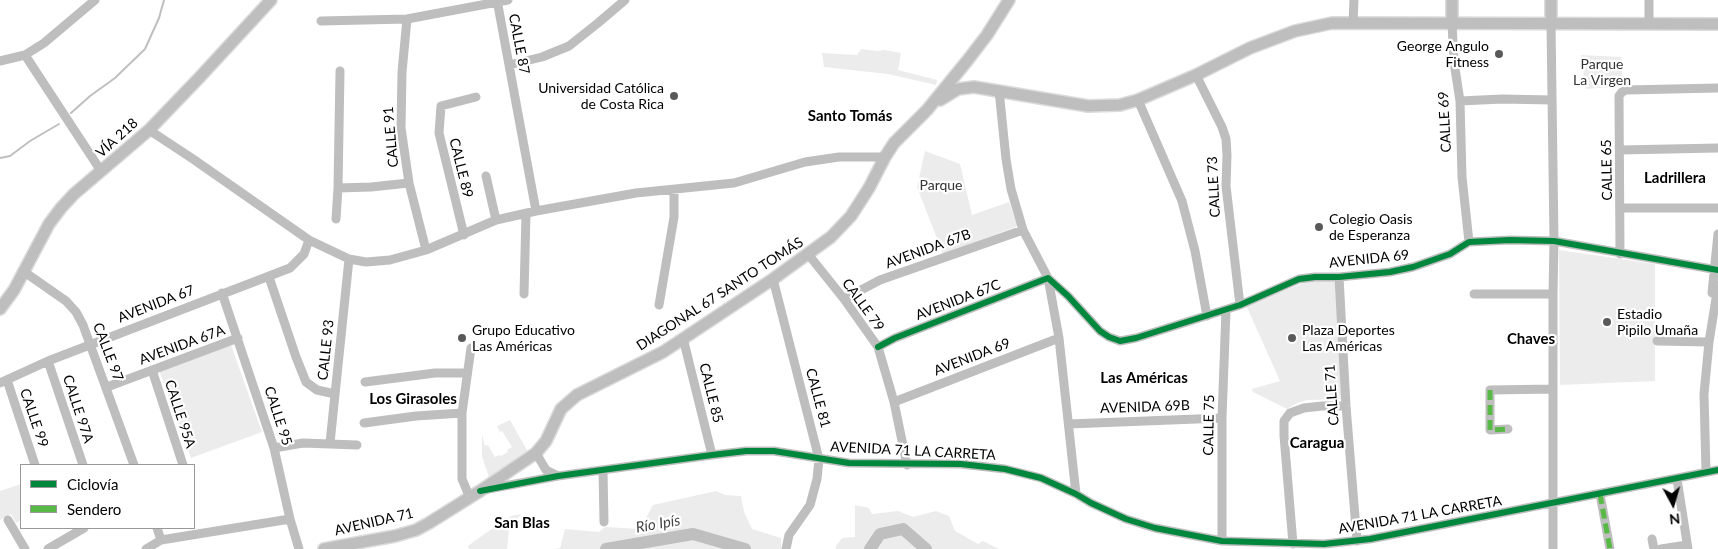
<!DOCTYPE html>
<html>
<head>
<meta charset="utf-8">
<style>
  body { margin:0 }
  #map { position:relative; width:1718px; height:549px; overflow:hidden; background:#fff; font-family:Lato,sans-serif }
  canvas { display:block }
  .legend { position:absolute; left:20px; top:464px; width:175px; height:65px; box-sizing:border-box; background:#fff; border:1px solid #999; margin:0; padding:6px 9px; list-style:none; font-size:15px; color:#000 }
  .legend li { display:flex; align-items:center; gap:10px; height:25px }
  .legend b { width:25px; border:1px solid #999 }
  .north { position:absolute; left:1648px; top:479px; width:50px; height:50px; -webkit-text-stroke:4px #fff; paint-order:stroke; rotate:174deg; font-size:14px; font-weight:700; line-height:20px; text-align:center; color:#000 }
  .north::after { content:''; display:block; margin:auto; width:18px; height:22px; background:#000; clip-path:polygon(50% 0,100% 100%,50% 72%,0 100%) }
</style>
</head>
<body>
<div id="map">
<canvas width="1718" height="549"></canvas>
<ul class="legend">
<li><b style="height:6px;background:#00873e"></b>Ciclovía</li>
<li><b style="height:6px;background:#58b947"></b>Sendero</li>
</ul>
<div class="north">N</div>
</div>
<script>
const ctx = document.querySelector('canvas').getContext('2d');
ctx.lineJoin = 'round';
function fillPath(path, color) { ctx.fillStyle = color; ctx.fill(path, 'evenodd'); }
const shape = rows => new Path2D(rows.map(r => 'M' + r).join(''));
function trace(path, color, width, dash) { ctx.strokeStyle = color; ctx.lineWidth = width; ctx.lineCap = dash ? 'butt' : 'round'; ctx.setLineDash(dash || []); ctx.stroke(path); }
function label(font, color, halo, rows, align = 'center') {
  ctx.font = font + ' Lato,sans-serif'; ctx.lineWidth = 4.5; ctx.setLineDash([]); ctx.textBaseline = 'middle'; ctx.strokeStyle = halo; ctx.fillStyle = color; for (const [text, x, y, turn = 0] of rows) {
    ctx.save(); ctx.translate(x, y); ctx.rotate((+turn || 0) * Math.PI / 180); ctx.textAlign = isNaN(turn) ? turn : align; if (halo) ctx.strokeText(text, 0, 0); ctx.fillText(text, 0, 0); ctx.restore();
  }
}
fillPath(shape([
  [861,49,877,51,885,50,901,53,898,70,937,80,936,85,888,74,824,67,822,53,857,55],
  [1581,55,1621,57,1623,86,1586,89],
  [925,151,960,164,972,215,1009,202,1018,226,943,254,917,187],
  [1559,250,1655,264,1655,381,1560,385],
  [1323,280,1335,282,1342,399,1307,400,1297,403,1287,409,1253,392,1252,389,1280,381,1246,305,1309,281],
  [231,345,262,432,191,458,159,370],
  [510,420,528,452,489,478,482,456,482,435,485,446,488,445,495,457,500,455,501,456,508,452,507,450,512,447,502,431,500,432,497,426],
  [21,484,21,520,16,523,11,514,0,520,0,491],
  [716,491,725,495,741,496,744,512,752,529,781,538,781,549,555,549,560,548,565,529,599,532,605,527,640,529,653,505],
  [855,505,869,508,872,514,898,511,913,517,936,511,949,516,955,531,978,544,983,541,999,549,836,549,836,546,842,538,855,537],
  [521,514,509,529,507,549,469,549,468,546,483,535,511,516]
]), '#ececec');
trace(shape([
  [71,113,90,96,115,78,145,49,159,18,164,0],
  [0,158,10,156,30,141,59,124]
]), '#bfbfbf', 2);
trace(shape([
  [606,549,693,534,745,549],
  [870,549,880,534,903,529,926,549]
]), '#bfbfbf', 12);
const major = shape([
  [1452,23,1452,0],
  [1551,24,1551,0],
  [940,100,958,89,974,87,1088,106,1120,105,1138,100,1196,75,1250,48,1295,31,1332,23,1718,24],
  [0,309,14,290,49,224,61,208,74,194,149,130,199,78,271,0],
  [324,549,395,536,416,530,429,523,480,491,536,453,546,441,561,409,577,395,663,352,773,279,831,237,851,216,869,188,885,157,894,143,927,110,967,61,987,35,1009,0]
]);
trace(major, '#dbdbdb', 14);
trace(shape([
  [497,0,536,211],
  [1649,0,1649,24],
  [407,19,402,72,401,128,409,183,426,250],
  [321,21,407,19,508,0],
  [1353,22,1354,0],
  [1452,23,1454,62,1460,101,1462,177,1469,242],
  [1551,24,1554,241,1553,294,1553,549],
  [25,55,101,171],
  [0,61,25,55,44,43,95,0],
  [509,65,542,57,569,46,598,23,625,0],
  [1196,75,1222,127,1226,139,1227,155,1226,186,1240,305],
  [999,90,1006,159,1011,189,1023,230,1048,278,1059,338,1076,494],
  [1138,100,1182,201,1195,251,1207,316],
  [1460,101,1502,99,1552,100],
  [149,130,193,159,309,240,349,259,366,262,390,260,426,250,496,220,536,211,636,193,734,183,805,162,839,157,885,157],
  [1620,150,1718,148],
  [486,176,496,220],
  [338,188,371,187,409,183],
  [1621,208,1718,208],
  [336,219,338,188,340,71],
  [464,235,439,133,441,106,476,97],
  [808,254,844,299,878,347,894,402,907,465],
  [1620,254,1619,96,1622,92,1626,90,1718,88],
  [23,271,66,301,76,312,83,325,134,465],
  [269,277,296,357,306,382,317,390,335,394],
  [1339,277,1346,406,1357,541],
  [773,279,819,459,817,479,810,505,789,535,786,549],
  [222,293,274,448,290,519,299,549],
  [1712,293,1718,234],
  [524,294,526,214],
  [1474,294,1553,294],
  [844,299,880,280,1023,230],
  [659,305,674,217,674,190],
  [683,338,712,455],
  [1657,341,1709,342],
  [878,347,895,338,1048,278,1068,296,1100,331,1109,337,1120,341,1136,338,1240,305,1299,279,1315,277,1339,277,1390,272,1413,267,1450,254,1469,242,1510,240,1554,241,1718,270],
  [48,361,83,465],
  [152,370,183,465],
  [7,380,35,465],
  [365,382,435,373,467,373],
  [0,383,48,361,290,268,304,254,309,240],
  [107,387,238,338],
  [894,402,1059,338],
  [364,423,416,416,462,413],
  [1069,424,1222,418],
  [1508,429,1490,430,1490,390,1553,389],
  [330,443,349,259],
  [274,448,303,443,357,445],
  [536,453,546,470,558,476],
  [603,470,604,522],
  [1706,472,1704,394,1709,342,1718,286],
  [1677,479,1688,549],
  [483,490,558,476,712,455,746,451,774,451,849,463,961,464,1005,469,1041,478,1076,494,1091,503,1126,519,1155,528,1222,541,1324,544,1370,539,1718,470],
  [1600,494,1610,549],
  [470,498,462,479,462,413,471,348],
  [8,520,25,549],
  [157,528,161,540],
  [1652,539,1654,549],
  [1222,541,1222,418,1226,310],
  [1293,544,1284,436,1284,421,1290,413,1304,408,1322,406,1346,406],
  [48,549,84,528],
  [146,549,161,540,290,519],
  [1661,549,1687,545]
]), '#bebebe', 9);
trace(major, '#bebebe', 11);
trace(shape([
  [1490,390,1490,430,1508,429],
  [1600,494,1610,549]
]), '#58b947', 5, [10, 5]);
trace(shape([
  [878,347,895,338,1048,278,1068,296,1100,331,1109,337,1120,341,1136,338,1240,305,1299,279,1315,277,1339,277,1390,272,1413,267,1450,254,1469,242,1510,240,1554,241,1718,270],
  [480,491,558,476,712,455,746,451,774,451,849,463,961,464,1005,469,1041,478,1076,494,1091,503,1126,519,1155,528,1222,541,1324,544,1370,539,1718,470]
]), '#00873e', 6);
for (const [x, y, r, color] of [
  [1499,54,5,"#595959"],
  [674,96,5,"#595959"],
  [1319,227,5,"#595959"],
  [1607,322,5,"#595959"],
  [462,338,5,"#595959"],
  [1292,338,5,"#595959"]
]) { const dot = new Path2D(); dot.arc(x, y, r, 0, 2 * Math.PI); ctx.fillStyle = color; ctx.fill(dot); trace(dot, '#fff', 2); }
label('14px', '#000', '#fff', [
  ["CALLE 87",519,44,79],
  ["CALLE 69",1445,122,-93],
  ["CALLE 91",391,137,-95],
  ["VÍA 218",117,138,-42],
  ["CALLE 89",461,168,76],
  ["CALLE 65",1607,170,-91],
  ["CALLE 73",1214,187,-93],
  ["AVENIDA 67B",928,249,-20],
  ["AVENIDA 69",1369,259,-6],
  ["DIAGONAL 67 SANTO TOMÁS",720,294,-33],
  ["AVENIDA 67C",958,300,-21],
  ["AVENIDA 67",156,304,-21],
  ["CALLE 79",863,305,54],
  ["AVENIDA 67A",182,345,-20],
  ["CALLE 93",326,350,-84],
  ["CALLE 97",108,352,69],
  ["AVENIDA 69",972,357,-21],
  ["CALLE 85",711,393,76],
  ["CALLE 71",1332,395,-94],
  ["CALLE 81",818,398,75],
  ["AVENIDA 69B",1145,407,-2],
  ["CALLE 97A",78,409,72],
  ["CALLE 95A",180,414,72],
  ["CALLE 95",278,416,72],
  ["CALLE 99",34,418,71],
  ["CALLE 75",1209,425,-89],
  ["AVENIDA 71 LA CARRETA",913,451,3],
  ["AVENIDA 71 LA CARRETA",1420,515,-10],
  ["AVENIDA 71",374,522,-13]
]);
label('14px', '#000', '#fff', [
  ["George Angulo",1489,46,"right"],
  ["Fitness",1489,62,"right"],
  ["Universidad Católica",664,88,"right"],
  ["de Costa Rica",664,104,"right"],
  ["Colegio Oasis",1329,219],
  ["de Esperanza",1329,235],
  ["Estadio",1617,314],
  ["Pipilo Umaña",1617,330],
  ["Grupo Educativo",472,330],
  ["Las Américas",472,346],
  ["Plaza Deportes",1302,330],
  ["Las Américas",1302,346]
], 'left');
label('14px', '#333', '#fff', [
  ["Parque",1602,64],
  ["La Virgen",1602,80],
  ["Parque",941,185]
]);
label('bold 15px', '#000', '#fff', [
  ["Santo Tomás",850,116],
  ["Ladrillera",1675,178],
  ["Chaves",1531,339],
  ["Las Américas",1144,378],
  ["Los Girasoles",413,399],
  ["Caragua",1317,443],
  ["San Blas",522,523]
]);
label('italic 15px', '#444', '#fff', [
  ["Río Ipís",658,524,-10]
]);
</script>
</body>
</html>
